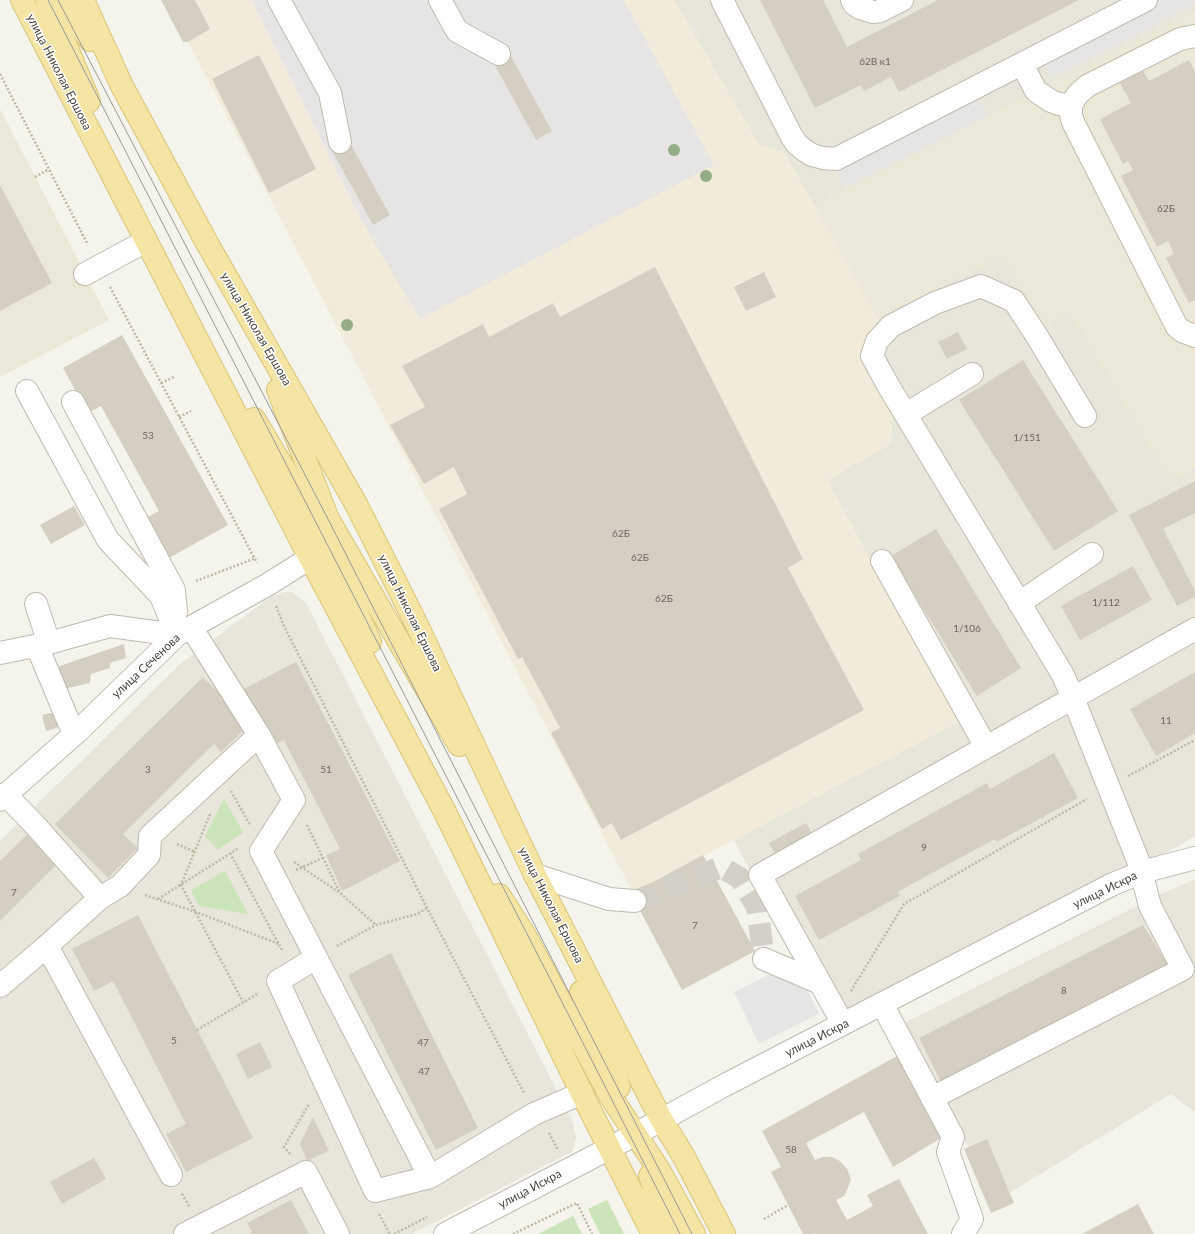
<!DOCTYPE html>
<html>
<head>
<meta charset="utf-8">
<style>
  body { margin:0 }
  canvas { display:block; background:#f4f3ec }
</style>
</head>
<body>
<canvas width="1195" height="1234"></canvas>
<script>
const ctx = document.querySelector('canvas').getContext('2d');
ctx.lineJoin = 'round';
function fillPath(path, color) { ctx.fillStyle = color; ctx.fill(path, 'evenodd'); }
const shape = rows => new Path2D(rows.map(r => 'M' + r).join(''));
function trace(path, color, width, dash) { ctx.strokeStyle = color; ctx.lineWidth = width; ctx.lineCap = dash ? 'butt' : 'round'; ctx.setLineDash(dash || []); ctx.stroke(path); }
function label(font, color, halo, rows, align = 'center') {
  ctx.font = font + ' Lato,sans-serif'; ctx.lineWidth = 3; ctx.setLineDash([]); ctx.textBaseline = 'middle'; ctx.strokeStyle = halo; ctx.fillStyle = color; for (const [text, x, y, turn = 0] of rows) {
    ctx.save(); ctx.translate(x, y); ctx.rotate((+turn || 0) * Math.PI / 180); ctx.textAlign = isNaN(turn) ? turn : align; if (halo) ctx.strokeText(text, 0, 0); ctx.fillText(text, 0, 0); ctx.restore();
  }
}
fillPath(shape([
  [674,0,1195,0,1195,836,1159,857,829,1022,734,840,958,722,827,480,891,444,892,410,859,352,878,319,784,152,759,145],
  [284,592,293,592,306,603,572,1120,576,1137,573,1151,412,1234,0,1234,0,841,180,664,272,596],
  [1193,880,1195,880,1195,1112,1171,1094,1006,1195,966,1143,904,1023,1163,893]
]), '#e8e5db');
fillPath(shape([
  [195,0,674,0,759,145,784,152,878,319,859,352,892,410,891,444,827,480,958,722,633,893,188,42,210,28]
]), '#f3ebda');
fillPath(shape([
  [1195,10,1195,468,1170,481,1069,313,1044,326,1002,256,878,319,814,205],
  [0,109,109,320,0,377]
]), '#ece8d7');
fillPath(shape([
  [224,799,243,832,218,850,205,836],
  [225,871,248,914,199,906,191,890],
  [607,1200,624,1234,600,1234,588,1209],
  [573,1216,582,1234,538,1234]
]), '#cce4ba');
fillPath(shape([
  [251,0,624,0,714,165,420,319,361,220],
  [1159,0,1194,0,1195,4,1051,78,1042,60],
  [979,98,988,116,845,189,836,171],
  [780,969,801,977,819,1014,759,1044,734,992]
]), '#e7e5e3');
fillPath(shape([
  [161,0,195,0,210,29,188,42,183,42],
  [760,0,823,0,847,47,938,0,1079,0,899,92,891,77,864,91,861,85,815,108],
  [507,49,552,131,536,140,491,58],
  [259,55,316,169,269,193,212,79],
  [1189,60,1195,72,1195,300,1189,303,1166,258,1174,254,1168,241,1157,247,1121,176,1133,170,1128,161,1123,164,1100,119,1131,103,1120,83,1143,71,1149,81],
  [347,138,390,215,373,225,330,147],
  [0,185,52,283,0,311],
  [655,267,803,559,788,568,864,710,621,840,612,823,602,829,551,733,560,728,522,657,518,659,439,509,467,494,454,467,424,484,390,425,425,407,402,366,483,324,489,337,553,303,560,317],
  [764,272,776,297,746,311,734,287],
  [958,332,967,349,947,359,938,342],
  [122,335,228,525,169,558,146,518,159,511,101,406,88,413,63,368],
  [1023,360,1118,511,1054,551,959,400],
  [1195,481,1195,513,1163,529,1195,591,1195,597,1177,606,1129,515],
  [74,506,85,525,51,544,40,525],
  [936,529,1021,668,977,696,891,556],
  [1133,566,1152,600,1080,640,1061,606],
  [124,644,126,658,110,663,110,668,91,674,90,683,60,690,54,668],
  [296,662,400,861,342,891,326,855,340,849,284,740,272,746,242,690],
  [1195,672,1195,733,1156,756,1130,709],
  [203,677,250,724,221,752,214,744,123,834,138,848,108,878,55,824],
  [55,712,59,727,46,731,42,715],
  [1054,753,1078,798,997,842,995,839,908,886,898,892,900,896,819,940,795,896,861,860,858,854,987,783,990,789],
  [806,823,816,840,779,861,769,843],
  [27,835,56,865,0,921,0,861],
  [703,855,755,951,682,990,635,901,633,893],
  [138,915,253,1138,186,1172,166,1134,186,1124,113,981,94,991,72,949],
  [1143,925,1168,965,941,1082,919,1038],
  [391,953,478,1128,436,1150,348,975],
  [260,1042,272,1067,248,1079,236,1054],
  [897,1056,941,1138,893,1167,864,1112,806,1143,815,1160,823,1157,832,1157,840,1161,847,1169,851,1179,848,1188,844,1196,836,1200,847,1220,873,1206,867,1195,899,1179,928,1234,816,1234,815,1233,812,1234,803,1234,771,1172,781,1167,762,1131],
  [313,1117,329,1151,307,1161,300,1144],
  [987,1139,1014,1203,991,1213,964,1149],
  [94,1158,106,1179,62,1204,50,1182],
  [291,1200,309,1234,249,1234,252,1232,247,1223],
  [1138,1204,1154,1234,1082,1234]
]), '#d5cfc2');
trace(shape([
  [635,901,721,867,740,878,757,907,764,959]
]), '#d2d0c8', 22, [22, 11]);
const minor = shape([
  [279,0,330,93,340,142],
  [440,0,457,31,499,54],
  [722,0,792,137,797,144,804,150,812,155,823,158,836,159,1146,0],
  [852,0,854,4,860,8,873,12,880,11,902,0],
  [1195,36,1180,39,1087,86,1078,94,1074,100,1071,105,1071,115,1073,122,1177,327,1184,332,1195,336],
  [1022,64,1036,91,1051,101,1059,104,1071,105],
  [85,274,146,241],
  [27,391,108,540,161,596,177,635],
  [73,402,174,590,176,612],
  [906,414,972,374],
  [882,561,986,747],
  [1019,603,1092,554],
  [36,604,49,643],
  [191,627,259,735,294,800,261,851,430,1177],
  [37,646,70,725,77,732],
  [0,653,49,643,110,626,177,635],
  [5,794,33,823,100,898,120,886,149,855,150,836,259,735],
  [0,800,77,732,177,635,267,585,310,558],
  [535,875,609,899,635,901],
  [47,946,171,1175],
  [316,958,278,981,375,1191,430,1177,534,1114,582,1093],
  [764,959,820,983],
  [0,986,47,946,100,898],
  [882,1004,953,1137,948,1152,972,1219,963,1234],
  [843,1024,760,875,1195,629],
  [932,1098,1183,969,1150,906,1139,863,1073,698,1063,675,889,387,872,356,877,341,891,326,935,303,981,286,1014,301,1035,333,1085,416],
  [185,1234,306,1172,338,1234],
  [445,1234,610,1148,725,1085,1111,885,1142,872,1195,858]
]);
const major = shape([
  [22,0,310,558,445,812,589,1108,653,1234],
  [47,0,89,101],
  [62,0,90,40],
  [83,0,122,86,207,243,356,504,417,625,535,875,661,1119,684,1157,724,1234],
  [278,390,328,519,459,745],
  [254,419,318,525,370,642],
  [499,895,524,934,611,1097,659,1170,694,1234],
  [581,992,619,1087],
  [650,1176,670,1234]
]);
trace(minor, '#bfbbaf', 24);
trace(major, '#d8c576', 24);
trace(shape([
  [0,74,88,245],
  [35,177,49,169],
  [110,287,257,563],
  [161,383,174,377],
  [179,417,191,411],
  [196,581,256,558],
  [276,606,284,626,427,908,524,1093],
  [1128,776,1195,740],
  [231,791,250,825],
  [210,814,181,885,243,1002],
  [307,825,340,893,376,925],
  [177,844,195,852],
  [230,853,283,952],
  [294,862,340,893],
  [296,870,323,858],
  [145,895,196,912,279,944],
  [158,899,239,848],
  [337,946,376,925,417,914,427,908],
  [851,991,904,904,1087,799],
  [197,1030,259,993],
  [549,1133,558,1150],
  [290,1154,284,1147,309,1104],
  [182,1194,189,1206],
  [379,1214,390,1234],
  [764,1219,788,1205],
  [394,1234,427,1217],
  [513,1234,577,1203,592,1234]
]), '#bfb8a2', 2.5, [2, 2]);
trace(minor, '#fff', 22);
trace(major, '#f4e5a5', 22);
trace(shape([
  [48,0,584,1045,680,1234],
  [58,0,328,519,692,1234]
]), '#999', 1);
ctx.fillStyle = '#94ad86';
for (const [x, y] of [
  [674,150],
  [706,176],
  [347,325]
]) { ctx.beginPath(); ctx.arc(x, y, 6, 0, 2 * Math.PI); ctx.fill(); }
label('10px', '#6b675c', null, [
  ["62В к1",875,62],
  ["62Б",1166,209],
  ["53",148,436],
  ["1/151",1027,438],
  ["62Б",621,534],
  ["62Б",640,558],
  ["62Б",664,599],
  ["1/112",1106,603],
  ["1/106",967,629],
  ["11",1166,721],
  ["3",148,770],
  ["51",326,770],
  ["9",924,848],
  ["7",14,893],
  ["7",695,926],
  ["8",1064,991],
  ["5",174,1041],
  ["47",423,1043],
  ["47",424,1072],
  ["58",791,1150]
]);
label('12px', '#48443a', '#fff', [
  ["улица Николая Ершова",59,72,63],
  ["улица Николая Ершова",256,329,60],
  ["улица Николая Ершова",410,613,64],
  ["улица Сеченова",146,666,-43],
  ["улица Искра",1105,890,-26],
  ["улица Николая Ершова",551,905,63],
  ["улица Искра",817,1038,-27],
  ["улица Искра",530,1189,-28]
]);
</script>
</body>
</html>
